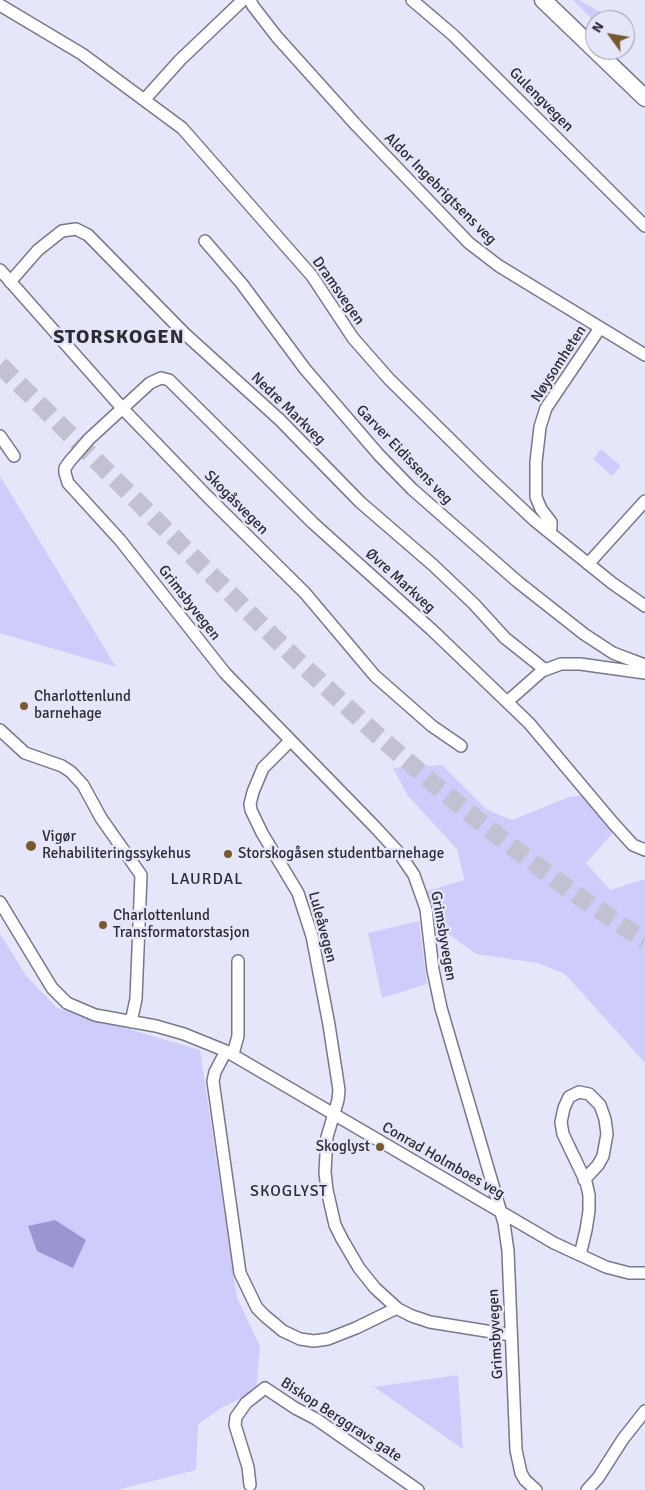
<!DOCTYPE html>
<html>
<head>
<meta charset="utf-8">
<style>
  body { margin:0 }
  #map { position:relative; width:645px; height:1490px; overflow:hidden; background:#e6e6fa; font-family:Signika,sans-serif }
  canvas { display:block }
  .north { position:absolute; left:585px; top:10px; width:50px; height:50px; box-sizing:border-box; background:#e6e6fa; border:1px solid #9c9cab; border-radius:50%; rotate:302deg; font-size:14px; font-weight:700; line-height:20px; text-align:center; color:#2c2c34 }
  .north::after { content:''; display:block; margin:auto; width:18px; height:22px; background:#775a2e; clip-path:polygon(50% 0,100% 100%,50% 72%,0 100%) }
</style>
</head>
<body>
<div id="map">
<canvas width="645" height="1490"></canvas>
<div class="north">N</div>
</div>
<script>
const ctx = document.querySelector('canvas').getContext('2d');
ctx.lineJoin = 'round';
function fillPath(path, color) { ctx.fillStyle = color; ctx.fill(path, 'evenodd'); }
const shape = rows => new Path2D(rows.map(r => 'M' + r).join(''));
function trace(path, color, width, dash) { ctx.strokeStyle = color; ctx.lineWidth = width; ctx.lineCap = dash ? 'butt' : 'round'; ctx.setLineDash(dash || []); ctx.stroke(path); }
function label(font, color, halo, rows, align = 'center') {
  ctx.font = font + ' Signika,sans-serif'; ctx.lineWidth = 5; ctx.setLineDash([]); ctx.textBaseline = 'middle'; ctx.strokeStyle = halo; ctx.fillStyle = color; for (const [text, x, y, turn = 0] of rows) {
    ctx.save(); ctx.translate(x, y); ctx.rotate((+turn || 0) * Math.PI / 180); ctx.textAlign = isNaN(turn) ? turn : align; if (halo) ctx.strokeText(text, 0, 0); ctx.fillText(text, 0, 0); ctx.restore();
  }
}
fillPath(shape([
  [573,0,579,0,600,12,599,18,594,21],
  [601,449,621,466,612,476,593,459],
  [0,476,116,667,0,633],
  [442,765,486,809,512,820,569,797,587,795,619,826,586,863,610,890,645,879,645,1063,565,974,538,963,476,954,427,918,427,891,464,880,464,878,457,849,408,796,393,768],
  [419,921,427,984,382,998,368,933],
  [0,934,27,977,57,1008,200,1050,237,1298,260,1346,256,1391,221,1408,198,1424,196,1470,117,1490,0,1490],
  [458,1375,463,1449,374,1387]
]), '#ceccfb');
fillPath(shape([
  [55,1220,86,1240,73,1268,37,1251,28,1226]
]), '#9996d2');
trace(shape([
  [0,365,295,658,375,733,435,785,508,844,571,891,645,941]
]), '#c1c1d2', 18, [18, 9]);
const street = shape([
  [250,0,253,6,277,37,357,126,469,243,499,266,645,355],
  [412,0,453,35,645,226],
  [0,5,82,54,182,128,312,276,353,338,389,379,483,472,534,520,612,583,645,606],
  [145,99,180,60,243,0],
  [205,241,242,284,305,369,379,455,412,489,518,582,584,634,613,653,645,665],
  [0,270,123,409,208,497,305,593,375,676,432,726,461,746],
  [10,282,38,250,62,231,76,229,88,235,184,333,280,420,360,502,433,565,474,604,505,638,544,669],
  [0,436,14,456],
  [549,531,551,528,551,522,541,509,536,497,536,462,540,427,546,408,600,328],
  [588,564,645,501],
  [507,702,542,671,561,664,580,664,645,673],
  [0,730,25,753,62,766,71,772,83,785,101,818,141,875,136,999,131,1022],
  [290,741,263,768,253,792,250,804,251,810,262,833,298,893,312,936,329,1025,339,1090,338,1100,327,1137,325,1172,327,1190,335,1225,342,1239,359,1268,375,1288,398,1309,412,1316,430,1322,511,1335],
  [0,902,52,988,67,1003,95,1015,156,1026,184,1034,226,1051,554,1243,606,1267,629,1273,645,1273],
  [226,1051,215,1072,213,1081,240,1273,257,1308,265,1316,283,1331,300,1339,314,1341,328,1339,356,1328,397,1308],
  [233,1054,238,1036,238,961],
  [580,1255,586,1230,589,1211,589,1195,586,1182,563,1134,561,1122,564,1108,569,1097,579,1092,589,1094,600,1105,605,1119,607,1134,603,1156,598,1165,584,1180],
  [250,1485,248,1467,235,1425,236,1417,246,1403,265,1388,295,1408,316,1419,418,1490],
  [536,1490,525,1480,521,1473,516,1450,508,1251,504,1223,441,1008,433,970,426,909,414,875,399,853,375,827,225,673,120,540,68,483,65,473,65,468,70,461,89,439,150,383,161,378,169,380,313,523,432,630,529,723,613,823,633,845,645,850],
  [587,1490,598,1478,623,1439,645,1411]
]);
const secondary = shape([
  [543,0,645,98]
]);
trace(street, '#78788a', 14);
trace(secondary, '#78788a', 19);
trace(street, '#fff', 11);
trace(secondary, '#fff', 16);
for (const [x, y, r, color] of [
  [24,706,5,"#775a2e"],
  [31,846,6,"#775a2e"],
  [228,854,5,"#775a2e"],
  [103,925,5,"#775a2e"],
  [380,1147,5,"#775a2e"]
]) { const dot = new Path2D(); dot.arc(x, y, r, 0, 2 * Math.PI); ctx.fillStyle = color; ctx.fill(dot); trace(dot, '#e6e6fa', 2); }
label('15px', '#2c2c34', '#e6e6fa', [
  ["Gulengvegen",541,100,45],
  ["Aldor Ingebrigtsens veg",440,189,45],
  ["Dramsvegen",338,291,55],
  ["Nøysomheten",559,364,-57],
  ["Nedre Markveg",288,409,44],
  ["Garver Eidissens veg",404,455,46],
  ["Skogåsvegen",236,503,45],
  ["Øvre Markveg",400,581,42],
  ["Grimsbyvegen",189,603,52],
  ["Luleåvegen",322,927,75],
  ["Grimsbyvegen",443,936,80],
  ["Conrad Holmboes veg",443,1161,30],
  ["Grimsbyvegen",496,1334,-93],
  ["Biskop Berggravs gate",341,1420,33]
]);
label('15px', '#2c2c34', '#e6e6fa', [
  ["Charlottenlund",34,697],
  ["barnehage",34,714],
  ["Vigør",42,837],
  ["Rehabiliteringssykehus",42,854],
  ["Storskogåsen studentbarnehage",238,854],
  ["Charlottenlund",113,916],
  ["Transformatorstasjon",113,933],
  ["Skoglyst",370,1147,"right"]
], 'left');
ctx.letterSpacing = '1px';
label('16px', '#2c2c34', '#e6e6fa', [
  ["LAURDAL",207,880],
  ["SKOGLYST",289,1192]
]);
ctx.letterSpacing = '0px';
ctx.letterSpacing = '1px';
label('bold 20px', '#2c2c34', '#e6e6fa', [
  ["STORSKOGEN",119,338]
]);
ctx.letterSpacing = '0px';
</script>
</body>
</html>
